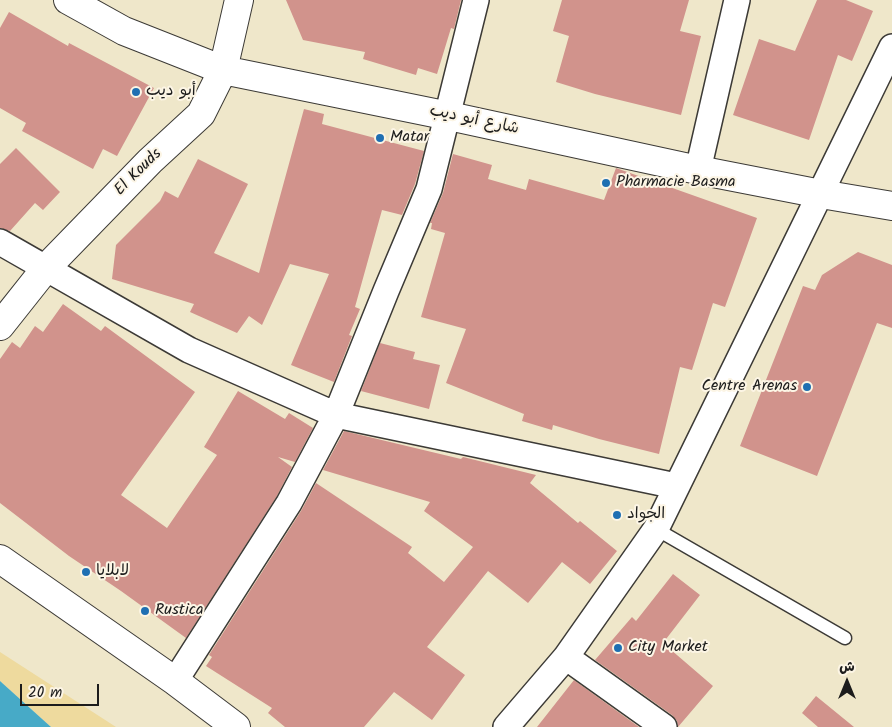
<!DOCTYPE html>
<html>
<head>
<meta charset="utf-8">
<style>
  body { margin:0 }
  #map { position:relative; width:892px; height:727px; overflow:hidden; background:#efe7ca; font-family:Kalam,"Playpen Sans Arabic",sans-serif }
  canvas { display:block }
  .north { position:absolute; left:822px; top:657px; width:50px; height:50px; -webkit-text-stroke:4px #fcf5e5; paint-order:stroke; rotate:0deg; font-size:14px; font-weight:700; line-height:20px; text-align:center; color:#1c1c1c }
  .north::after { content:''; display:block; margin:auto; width:18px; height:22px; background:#1c1c1c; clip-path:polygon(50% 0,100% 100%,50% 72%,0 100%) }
  .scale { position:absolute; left:20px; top:684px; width:79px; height:22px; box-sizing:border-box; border:2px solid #1c1c1c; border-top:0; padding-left:6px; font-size:15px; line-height:18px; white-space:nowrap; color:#1c1c1c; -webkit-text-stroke:4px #fcf5e5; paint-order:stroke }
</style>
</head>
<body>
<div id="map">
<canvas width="892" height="727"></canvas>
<div class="north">ش</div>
<div class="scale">20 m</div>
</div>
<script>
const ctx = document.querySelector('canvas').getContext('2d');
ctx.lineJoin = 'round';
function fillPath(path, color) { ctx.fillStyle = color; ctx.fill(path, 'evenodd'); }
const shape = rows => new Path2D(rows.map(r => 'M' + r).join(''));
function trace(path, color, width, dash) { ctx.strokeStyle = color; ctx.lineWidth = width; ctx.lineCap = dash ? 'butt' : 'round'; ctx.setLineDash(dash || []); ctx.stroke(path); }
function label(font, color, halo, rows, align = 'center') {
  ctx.font = font + ' Kalam,"Playpen Sans Arabic",sans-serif'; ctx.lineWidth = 4; ctx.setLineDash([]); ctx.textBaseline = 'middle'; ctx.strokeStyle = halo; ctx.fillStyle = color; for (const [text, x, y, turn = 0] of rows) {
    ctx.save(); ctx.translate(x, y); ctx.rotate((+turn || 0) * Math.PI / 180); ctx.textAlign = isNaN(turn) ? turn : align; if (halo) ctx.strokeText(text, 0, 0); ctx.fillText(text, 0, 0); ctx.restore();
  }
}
fillPath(shape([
  [0,652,116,727,51,727,0,681]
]), '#eeda9e');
fillPath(shape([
  [0,681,51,727,0,727]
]), '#47aac7');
fillPath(shape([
  [286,0,461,0,454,29,451,28,437,74,418,68,416,75,363,59,365,52,303,40],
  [562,0,689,0,680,31,701,36,681,115,595,94,556,82,569,36,553,31],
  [817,0,846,0,873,11,852,61,838,55,809,140,733,115,759,39,795,51],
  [9,12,68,46,69,43,154,88,117,156,103,149,93,169,22,131,26,123,0,108,0,28],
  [304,109,324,114,322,124,424,151,415,184,402,215,382,210,355,307,360,309,349,335,352,336,334,382,291,365,329,274,290,264,262,325,249,316,237,333,190,312,194,304,112,279,116,245,160,201,165,191,178,198,198,159,248,184,214,253,259,273],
  [16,148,60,192,43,210,35,203,10,231,0,228,0,164],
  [453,154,492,165,488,179,526,190,529,179,604,200,616,168,757,218,725,307,713,303,692,370,680,367,659,454,599,439,553,425,552,430,522,421,524,414,446,383,466,329,421,317,445,233,431,229,432,223,430,223,443,193],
  [858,252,892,265,892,328,877,323,817,476,740,446,803,286,815,290,822,275],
  [63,304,101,331,105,326,195,392,121,495,167,528,217,455,204,447,238,391,285,419,289,413,313,428,295,462,278,457,292,467,277,496,186,638,121,591,69,556,0,503,0,359,12,342,20,348,35,326,43,332],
  [380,343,415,352,413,359,440,365,429,409,361,391],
  [344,431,461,459,463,457,536,475,530,483,578,523,580,521,617,551,590,584,562,562,528,603,488,571,427,647,465,675,432,720,394,692,364,727,285,727,268,713,272,708,206,666,212,657,209,655,301,511,316,483,412,547,408,553,444,582,473,547,424,511,430,502,323,470],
  [673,574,700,595,663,643,713,686,678,727,677,721,672,715,595,660,632,617,636,621],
  [574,680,639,727,537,727],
  [816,696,854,727,818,727,802,713]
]), '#d1938c');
const lane = shape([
  [656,529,845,638]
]);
const street = shape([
  [698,170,737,0],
  [0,242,189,350,336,415,676,486],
  [566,657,664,727],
  [175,681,289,503,336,415,386,291,429,189,476,0],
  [506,727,566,657,656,529,892,47]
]);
const secondary = shape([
  [68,0,124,31,223,70,449,116,698,170,821,194,892,206],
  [0,326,46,268,150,161,201,114,223,70,239,0],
  [0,559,175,681,236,727]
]);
trace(lane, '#3c3a36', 15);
trace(street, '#3c3a36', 28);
trace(secondary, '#3c3a36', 30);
trace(lane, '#fff', 12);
trace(street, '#fff', 25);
trace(secondary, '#fff', 28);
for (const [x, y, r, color] of [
  [136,92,5,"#1f6fb2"],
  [380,138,5,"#1f6fb2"],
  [606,183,5,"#1f6fb2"],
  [807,387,5,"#1f6fb2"],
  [617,515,5,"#1f6fb2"],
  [86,572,5,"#1f6fb2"],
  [145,611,5,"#1f6fb2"],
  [618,648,5,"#1f6fb2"]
]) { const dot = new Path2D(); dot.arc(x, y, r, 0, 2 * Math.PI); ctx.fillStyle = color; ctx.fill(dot); trace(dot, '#fcf5e5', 2); }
label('16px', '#1c1c1c', '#fcf5e5', [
  ["أبو ديب",146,92],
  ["Matar",390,138],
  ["Pharmacie Basma",616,183],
  ["Centre Arenas",797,387,"right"],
  ["الجواد",627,515],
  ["لابلايا",96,572],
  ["Rustica",155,611],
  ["City Market",628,648]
], 'left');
label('16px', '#1c1c1c', '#fcf5e5', [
  ["شارع أبو ديب",474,121,12],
  ["El Kouds",139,173,-45]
]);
</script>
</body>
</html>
